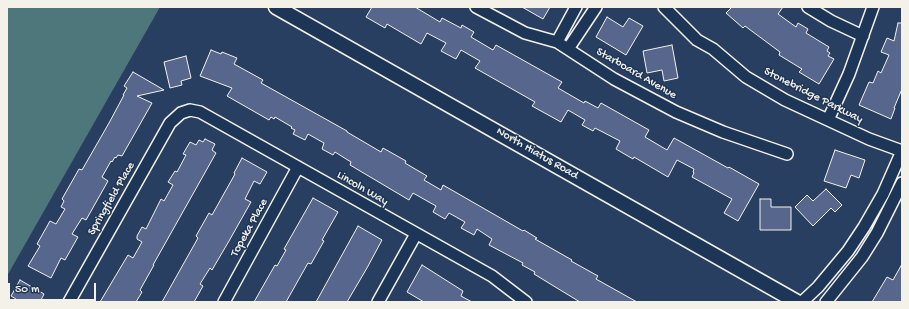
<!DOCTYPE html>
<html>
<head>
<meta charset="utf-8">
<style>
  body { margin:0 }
  #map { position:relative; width:909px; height:309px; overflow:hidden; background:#283f62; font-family:"Gochi Hand",sans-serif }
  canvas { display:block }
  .frame { position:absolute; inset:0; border:8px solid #f4f1e8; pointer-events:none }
  .scale { position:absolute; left:8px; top:283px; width:88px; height:18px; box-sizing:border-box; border:2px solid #f4f1e8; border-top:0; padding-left:5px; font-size:12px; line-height:14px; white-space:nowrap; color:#f4f1e8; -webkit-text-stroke:3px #1d3557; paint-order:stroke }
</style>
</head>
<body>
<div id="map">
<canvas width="909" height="309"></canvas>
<div class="frame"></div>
<div class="scale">50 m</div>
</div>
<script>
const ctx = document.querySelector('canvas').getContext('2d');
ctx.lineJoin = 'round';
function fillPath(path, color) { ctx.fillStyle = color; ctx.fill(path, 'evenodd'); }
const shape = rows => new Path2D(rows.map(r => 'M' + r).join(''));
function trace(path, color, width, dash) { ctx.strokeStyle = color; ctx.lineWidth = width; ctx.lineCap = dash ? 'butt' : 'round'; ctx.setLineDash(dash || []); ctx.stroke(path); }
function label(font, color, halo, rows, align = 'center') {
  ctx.font = font + ' "Gochi Hand",sans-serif'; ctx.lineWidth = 3; ctx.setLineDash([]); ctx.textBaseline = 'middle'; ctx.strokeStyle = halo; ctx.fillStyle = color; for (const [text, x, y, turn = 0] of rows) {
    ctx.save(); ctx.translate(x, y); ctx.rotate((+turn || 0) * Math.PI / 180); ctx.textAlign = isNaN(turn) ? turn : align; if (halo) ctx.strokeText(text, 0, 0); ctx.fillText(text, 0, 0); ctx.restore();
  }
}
fillPath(shape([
  [7,7,160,7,7,276]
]), '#4e777b');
const building = shape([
  [372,7,415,7,440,22,442,18,461,28,462,25,474,32,471,37,493,50,496,45,562,82,558,88,584,103,585,101,598,108,601,103,649,130,645,137,667,150,674,138,728,168,729,167,759,184,738,221,724,213,732,199,692,177,694,173,693,172,694,169,677,160,668,177,634,157,633,159,616,149,620,141,595,128,593,131,582,125,585,120,568,110,561,122,532,106,535,102,475,68,480,61,461,50,456,59,441,51,446,43,427,33,421,44,387,24,385,28,366,17,372,7],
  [522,7,550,7,543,19,522,7],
  [732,7,783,7,778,14,796,27,798,23,808,29,806,33,829,47,827,51,830,53,828,56,834,59,819,84,799,72,802,69,779,55,780,52,745,26,743,28,726,13,732,7],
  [607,17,623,27,629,18,643,26,626,55,596,37,607,17],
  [898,23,902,23,902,89,894,108,895,108,891,119,859,105,869,82,873,83,878,71,881,73,889,55,881,52,887,38,894,41,898,23],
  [672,45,678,78,664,81,662,70,647,73,643,51,672,45],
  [211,50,221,54,222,52,237,58,234,64,263,80,261,83,347,131,347,132,381,152,383,148,406,161,405,163,427,176,424,180,441,190,443,185,523,231,524,230,537,238,535,239,572,260,571,261,598,276,596,279,637,302,580,302,534,274,535,272,522,265,523,263,489,245,492,239,477,229,474,235,461,228,465,222,449,213,445,219,433,212,436,206,413,193,409,200,350,165,351,162,335,152,333,155,322,149,324,143,308,134,305,140,293,134,295,130,291,128,292,127,275,117,274,119,271,117,269,120,227,96,232,88,200,76,211,50],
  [186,56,191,78,181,81,182,85,170,88,164,62,186,56],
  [133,72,164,90,137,96,152,103,122,156,118,155,116,158,115,157,112,162,111,161,102,177,108,181,86,220,82,218,72,234,78,237,65,260,61,258,51,278,28,266,40,246,37,244,50,221,56,224,65,209,61,207,64,201,62,199,79,169,82,170,109,123,124,95,123,95,127,88,124,86,133,72],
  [205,139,215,144,212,150,216,153,153,265,154,265,140,290,142,292,136,302,100,302,128,255,133,258,142,242,137,239,137,236,142,227,146,229,161,199,164,201,173,185,168,182,175,171,177,172,186,155,183,154,190,142,196,145,199,140,203,142,205,139],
  [835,150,865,160,859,178,851,175,846,188,824,181,835,150],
  [242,158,267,172,260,184,254,181,245,199,251,202,229,241,212,270,210,268,200,284,203,286,194,302,162,302,198,238,196,236,209,213,212,215,235,174,234,173,242,158],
  [826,189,842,205,835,212,831,208,813,226,795,207,807,195,813,201,826,189],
  [313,198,338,212,322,240,324,241,311,264,308,263,286,302,254,302,275,265,277,266,286,250,284,249,313,198],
  [760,199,771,199,771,207,791,207,791,230,760,230,760,199],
  [358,226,382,240,367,268,347,302,316,302,358,226],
  [902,264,902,302,872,302,887,277,893,280,902,264],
  [422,265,463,291,461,296,472,302,424,302,407,292,422,265],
  [20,280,44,294,40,302,14,302,16,299,11,296,20,280]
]);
fillPath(building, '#56668d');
trace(building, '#f4f1e8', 1);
const minor = shape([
  [476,7,525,33,557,42,614,79,676,112,723,132,787,154],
  [664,7,697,40,713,49,746,77,785,100,869,139,902,151],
  [808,7,831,21,863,36],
  [557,42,576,7],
  [568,49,596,7],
  [828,120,849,74,873,7],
  [69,302,170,123,181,113,190,110,200,112,492,276,526,302],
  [224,302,298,167],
  [378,302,416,234],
  [802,302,818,287,848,251,864,227,883,194,902,151],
  [826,302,862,257,877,233,902,183]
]);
const tertiary = shape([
  [276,7,797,302]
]);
trace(minor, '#f4f1e8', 14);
trace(tertiary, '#f4f1e8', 17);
trace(minor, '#1d3557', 11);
trace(tertiary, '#1d3557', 14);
label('12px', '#f4f1e8', '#1d3557', [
  ["Starboard Avenue",636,74,30],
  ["Stonebridge Parkway",813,96,27],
  ["North Hiatus Road",537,154,30],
  ["Lincoln Way",362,189,30],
  ["Springfield Place",112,199,-60],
  ["Topeka Place",250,228,-61]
]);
</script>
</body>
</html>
